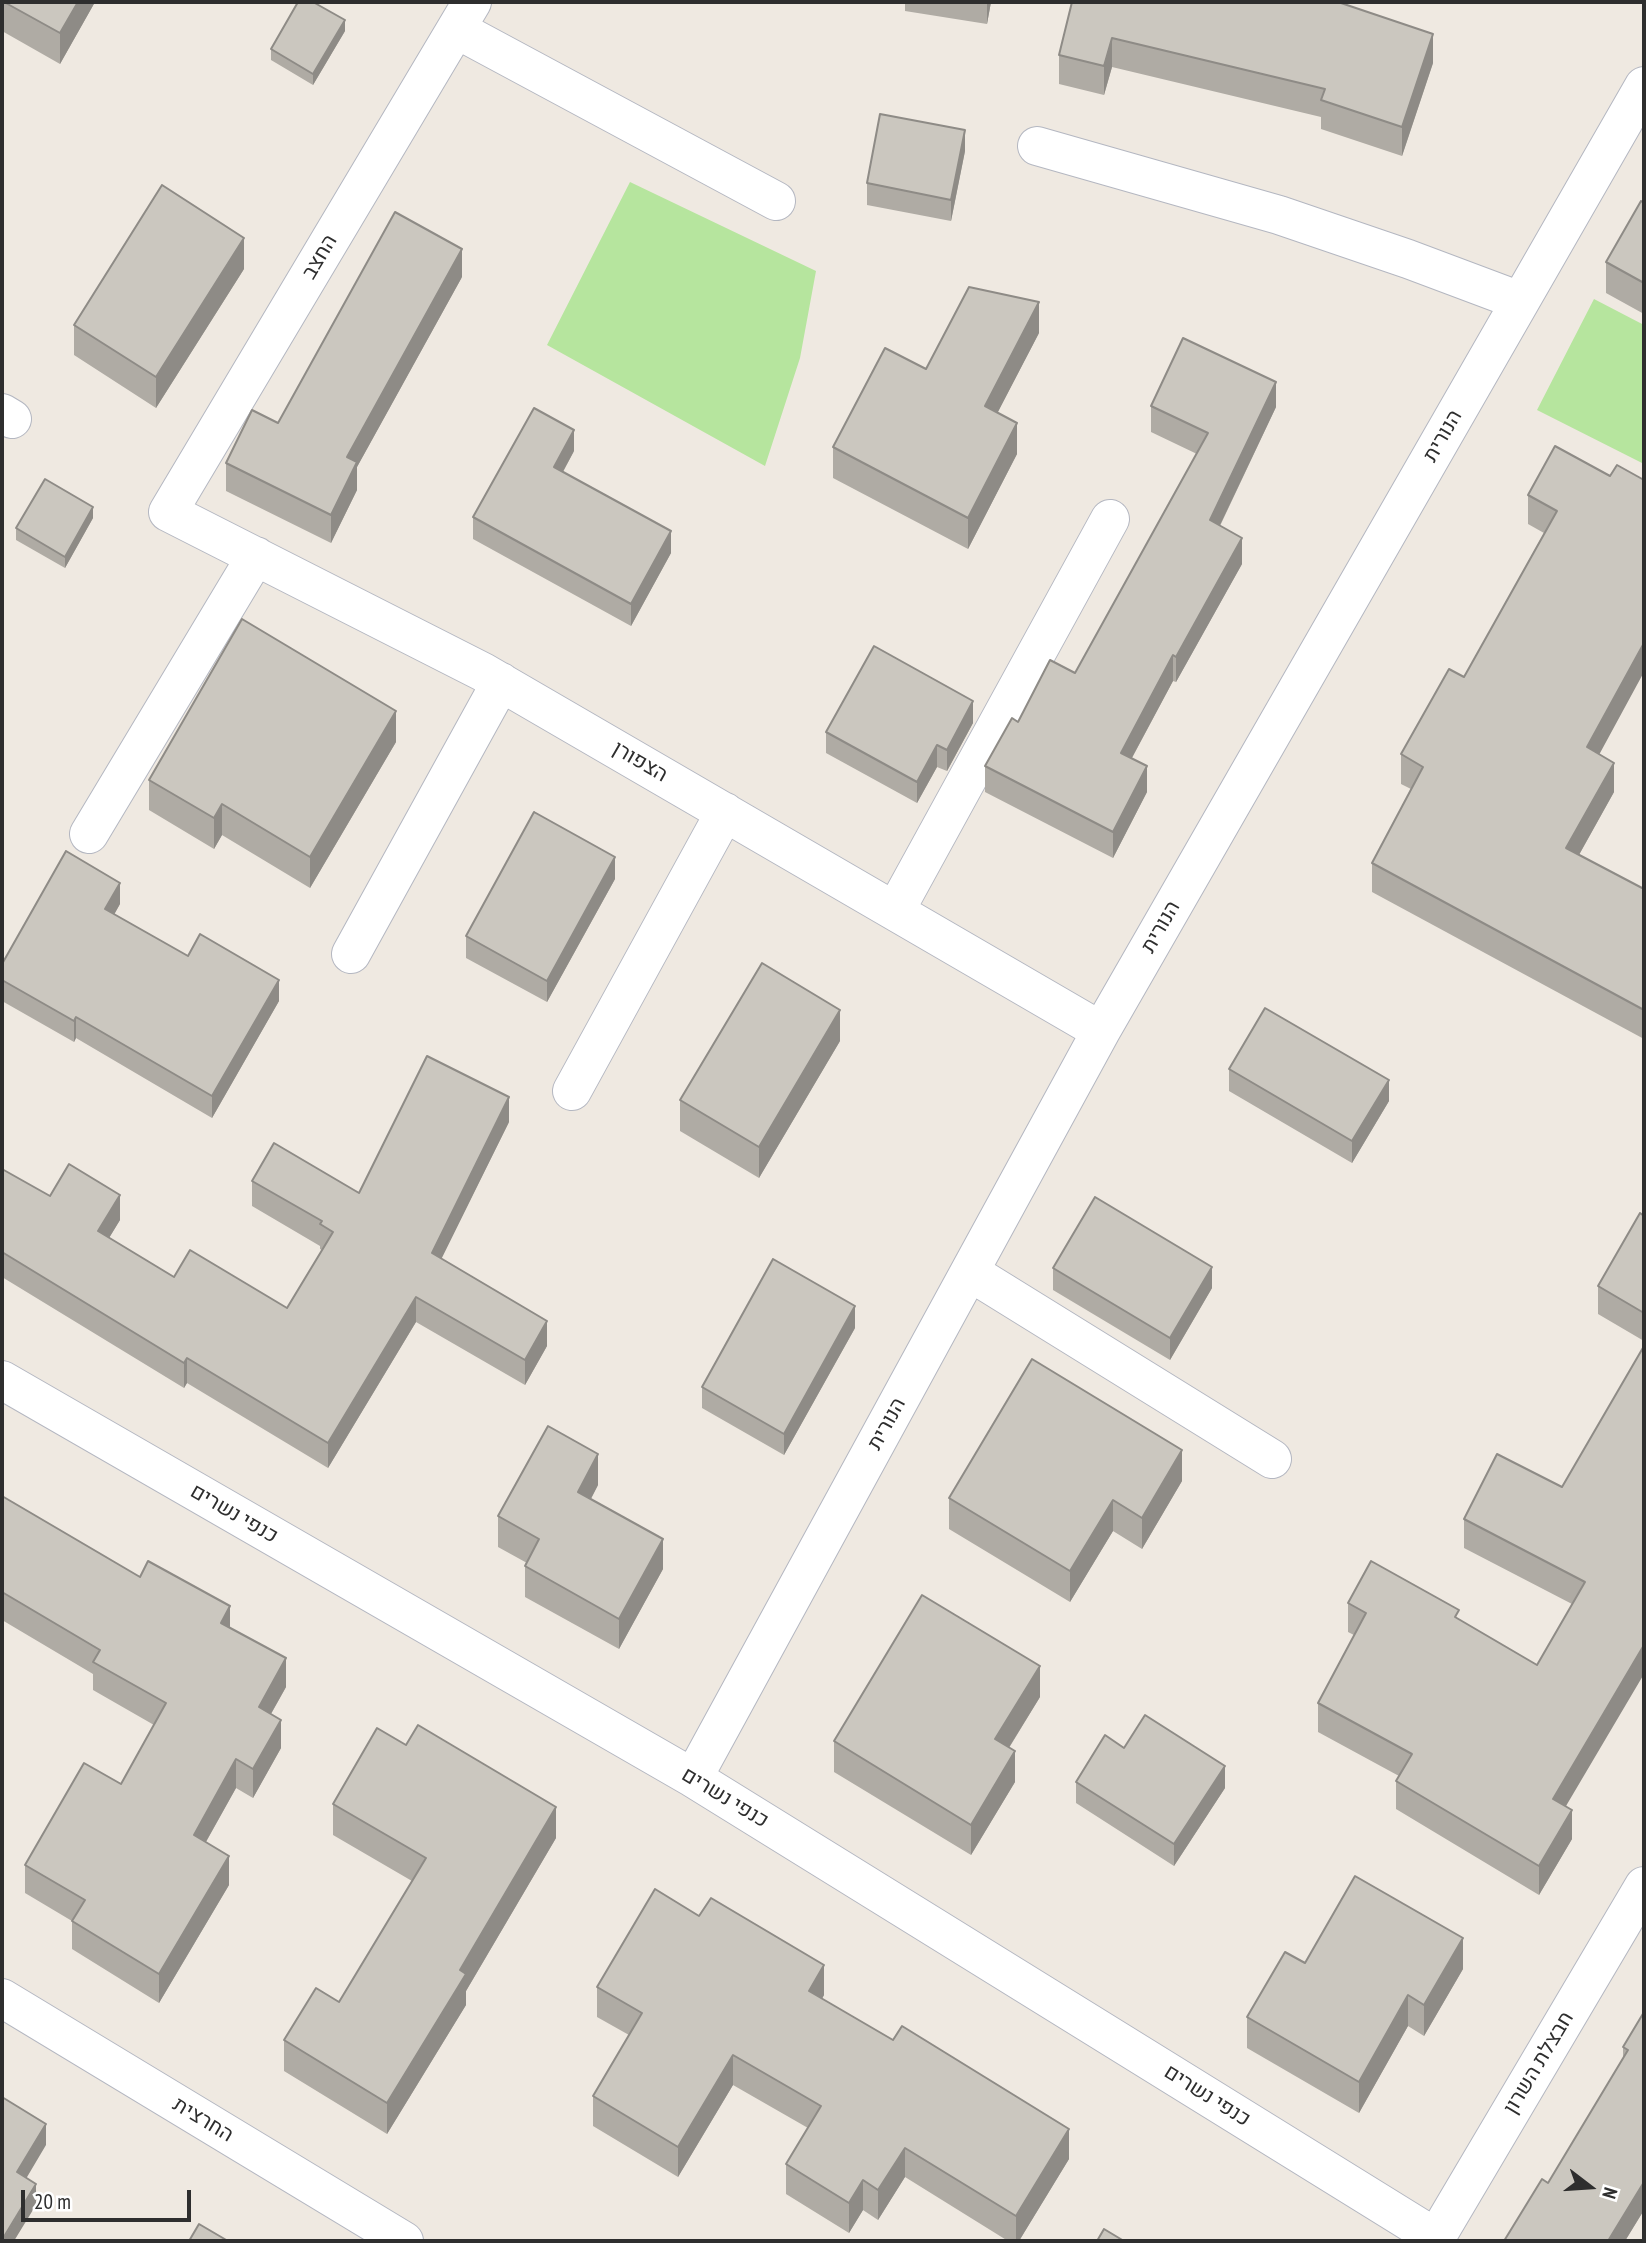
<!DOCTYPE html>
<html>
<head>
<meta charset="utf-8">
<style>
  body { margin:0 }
  #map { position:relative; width:1646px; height:2243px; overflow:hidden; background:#efe9e1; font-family:"PT Sans Narrow",sans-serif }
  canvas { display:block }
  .frame { position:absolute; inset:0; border:4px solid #2e2e2e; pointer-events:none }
  .north { position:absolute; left:1555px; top:2152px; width:70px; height:70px; -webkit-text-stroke:5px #fff; paint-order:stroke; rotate:107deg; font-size:19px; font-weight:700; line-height:28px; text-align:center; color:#2e2e2e }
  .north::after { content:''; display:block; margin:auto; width:24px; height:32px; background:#2e2e2e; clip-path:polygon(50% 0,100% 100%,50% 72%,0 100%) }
  .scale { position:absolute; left:21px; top:2190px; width:170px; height:32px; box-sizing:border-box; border:4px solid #2e2e2e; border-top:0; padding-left:9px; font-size:21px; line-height:24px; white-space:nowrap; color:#2e2e2e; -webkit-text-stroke:5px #fff; paint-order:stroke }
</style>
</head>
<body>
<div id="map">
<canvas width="1646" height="2243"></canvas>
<div class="frame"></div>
<div class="north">N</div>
<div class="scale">20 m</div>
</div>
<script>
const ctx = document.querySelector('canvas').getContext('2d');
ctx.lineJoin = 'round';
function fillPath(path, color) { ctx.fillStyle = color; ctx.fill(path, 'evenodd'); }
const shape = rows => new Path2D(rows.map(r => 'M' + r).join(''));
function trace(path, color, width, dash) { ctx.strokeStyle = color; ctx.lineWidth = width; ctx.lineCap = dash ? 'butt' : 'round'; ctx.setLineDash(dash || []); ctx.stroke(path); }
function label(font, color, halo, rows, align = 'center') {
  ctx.font = font + ' "PT Sans Narrow",Heebo,sans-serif'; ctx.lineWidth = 7; ctx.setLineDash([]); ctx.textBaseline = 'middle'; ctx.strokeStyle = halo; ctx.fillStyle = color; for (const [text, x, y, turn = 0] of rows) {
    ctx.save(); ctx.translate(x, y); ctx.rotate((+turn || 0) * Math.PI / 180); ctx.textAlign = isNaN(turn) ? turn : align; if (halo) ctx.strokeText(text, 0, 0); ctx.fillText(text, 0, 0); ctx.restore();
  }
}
fillPath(shape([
  [630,182,816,271,800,358,765,466,547,345],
  [1594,299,1644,325,1644,464,1537,410]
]), '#b6e59e');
const minor = shape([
  [472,2,168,512,483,672,1101,1031],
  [456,29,776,201],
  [1037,146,1279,215,1408,259,1520,301],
  [2,413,12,419],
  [89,834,256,556],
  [895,911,1110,519],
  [351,954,501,682],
  [572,1091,725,812],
  [970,1272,1272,1459],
  [2,1380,693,1778,1436,2238],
  [693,1778,1101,1031,1644,86],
  [2,1998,404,2241],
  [1434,2241,1644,1886]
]);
trace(minor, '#b4b7c1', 40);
trace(minor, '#fff', 38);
fillPath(shape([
  [2,2,95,2,60,64,2,31],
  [905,2,991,2,987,24,905,11],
  [1072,2,1433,63,1402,156,1321,129,1321,117,1112,67,1104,95,1059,84,1059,55],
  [345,31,313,85,271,60,271,49],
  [965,151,951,221,867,205,867,183],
  [1644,203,1644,314,1606,293,1606,262],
  [244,269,156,408,74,355,74,325],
  [462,277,357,467,357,490,331,543,226,491,226,463,278,423],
  [1039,333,997,413,1017,454,968,549,833,478,833,447,926,369],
  [1151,406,1276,407,1220,526,1242,564,1176,682,1173,681,1132,758,1147,792,1113,858,985,792,985,766,1018,722,1075,673,1197,454,1151,432],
  [1555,446,1599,754,1614,792,1579,855,1644,889,1644,1039,1372,892,1372,863,1411,789,1401,784,1401,754,1464,677,1544,533,1528,524,1528,495],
  [574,451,563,472,671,553,631,626,473,539,473,517],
  [93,518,65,568,16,540,16,528],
  [973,723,947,771,937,767,917,803,826,753,826,732],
  [396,742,310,888,222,835,214,849,149,810,149,780],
  [615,879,547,1002,466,958,466,936],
  [120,904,114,914,188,956,279,1001,212,1118,76,1038,74,1042,2,1001,2,964],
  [840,1041,759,1178,680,1131,680,1100],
  [1229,1069,1389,1101,1352,1163,1229,1091],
  [509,1122,441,1258,547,1346,525,1385,416,1322,328,1468,187,1383,184,1388,2,1277,2,1169,50,1196,120,1220,109,1238,174,1277,287,1308,322,1250,320,1249,320,1246,252,1206,252,1181,359,1193],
  [1644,1216,1644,1341,1598,1314,1598,1286],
  [1053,1268,1212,1288,1170,1360,1053,1290],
  [855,1328,784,1455,702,1408,702,1387],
  [1644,1346,1566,1806,1572,1839,1539,1895,1396,1809,1396,1781,1399,1776,1318,1732,1318,1703,1354,1635,1348,1632,1348,1603,1459,1620,1537,1665,1572,1604,1464,1548,1464,1519,1562,1487],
  [1182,1481,1142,1549,1113,1531,1070,1602,949,1529,949,1498],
  [598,1485,591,1499,663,1569,619,1649,525,1597,525,1566,527,1563,498,1547,498,1516],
  [2,1496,140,1577,230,1628,286,1687,271,1714,281,1748,253,1798,236,1788,206,1842,229,1885,159,2003,72,1949,72,1921,25,1893,25,1865,121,1784,154,1725,93,1690,93,1674,2,1620],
  [1040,1697,1009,1748,1015,1782,971,1855,834,1772,834,1741],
  [1124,1748,1225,1788,1174,1866,1076,1803,1076,1782],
  [333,1804,556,1838,466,1991,466,2005,387,2134,284,2071,284,2040,339,2002,412,1881,333,1835],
  [1305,1963,1463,1969,1424,2036,1408,2026,1359,2113,1247,2048,1247,2017],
  [597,1987,824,1995,822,1999,1069,2159,1019,2241,1008,2241,905,2177,878,2220,863,2210,849,2233,786,2194,786,2164,808,2128,733,2085,678,2177,593,2126,593,2096,629,2035,597,2017],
  [1644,2012,1644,2210,1625,2241,1504,2241,1548,2183,1623,2059,1623,2047]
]), '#afaba4');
fillPath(shape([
  [78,2,95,2,60,64,60,33],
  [987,2,991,2,987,24],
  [345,20,345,31,313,85,313,74],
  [1433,34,1433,63,1402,156,1402,127],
  [1112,38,1112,67,1104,95,1104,66],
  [965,130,965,151,951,221,951,200],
  [244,238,244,269,156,408,156,377],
  [462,249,462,277,357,467,357,490,331,543,331,515,347,457],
  [1039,302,1039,333,985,437,985,406],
  [1276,382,1276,407,1210,546,1210,520],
  [1017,423,1017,454,968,549,968,518],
  [574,430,574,451,554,488,554,467],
  [93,507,93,518,65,568,65,557],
  [671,531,671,553,631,626,631,604],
  [1242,538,1242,564,1176,682,1176,657],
  [1644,643,1644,672,1587,777,1587,747],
  [1173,655,1173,681,1121,778,1121,753],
  [973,701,973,723,947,771,947,750],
  [396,711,396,742,310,888,310,857],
  [937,745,937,767,917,803,917,782],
  [1614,763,1614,792,1566,878,1566,848],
  [1147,766,1147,792,1113,858,1113,832],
  [222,804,222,835,214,849,214,818],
  [615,857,615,879,547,1002,547,981],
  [120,883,120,904,105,931,105,909],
  [279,980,279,1001,212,1118,212,1096],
  [840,1010,840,1041,759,1178,759,1147],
  [76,1017,76,1038,74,1042,74,1021],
  [1389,1080,1389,1101,1352,1163,1352,1141],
  [509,1097,509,1122,432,1278,432,1253],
  [120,1195,120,1220,98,1256,98,1231],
  [1212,1267,1212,1288,1170,1360,1170,1338],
  [416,1297,416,1322,328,1468,328,1443],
  [855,1306,855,1328,784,1455,784,1434],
  [547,1321,547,1346,525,1385,525,1360],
  [187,1358,187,1383,184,1388,184,1363],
  [1182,1450,1182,1481,1142,1549,1142,1518],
  [598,1454,598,1485,578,1523,578,1492],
  [1113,1500,1113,1531,1070,1602,1070,1571],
  [663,1539,663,1569,619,1649,619,1619],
  [230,1606,230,1635,221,1623],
  [1644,1645,1644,1674,1553,1828,1553,1799],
  [286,1658,286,1687,259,1735,259,1707],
  [1040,1666,1040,1697,995,1770,995,1739],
  [281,1720,281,1748,253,1798,253,1769],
  [1015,1751,1015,1782,971,1855,971,1825],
  [236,1759,236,1788,194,1863,194,1835],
  [1225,1766,1225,1788,1174,1866,1174,1844],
  [556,1807,556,1838,466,1991,466,2005,387,2134,387,2103,460,1970],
  [1572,1810,1572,1839,1539,1895,1539,1866],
  [229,1856,229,1885,159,2003,159,1974],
  [1463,1938,1463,1969,1424,2036,1424,2005],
  [824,1965,824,1995,809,2021,809,1991],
  [1408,1995,1408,2026,1359,2113,1359,2082],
  [733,2055,733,2085,678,2177,678,2147],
  [46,2124,46,2145,17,2194,17,2172],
  [1069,2129,1069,2159,1019,2241,1016,2241,1016,2216],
  [905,2148,905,2177,878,2220,878,2190],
  [863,2180,863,2210,849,2233,849,2203],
  [1644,2182,1644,2210,1625,2241,1608,2241],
  [36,2184,36,2205,14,2241,2,2241]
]), '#8e8b86');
const building = shape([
  [4,2,78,2,60,33,4,2],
  [298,2,313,2,345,20,313,74,271,49,298,2],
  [1072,2,1338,2,1433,34,1402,127,1321,100,1325,89,1112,38,1104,66,1059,55,1072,2],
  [880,114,965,130,951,200,867,183,880,114],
  [162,185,244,238,156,377,74,325,162,185],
  [1641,201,1644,203,1644,283,1606,262,1641,201],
  [395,212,462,249,347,457,357,462,331,515,226,463,252,410,278,423,395,212],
  [969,287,1039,302,985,406,1017,423,968,518,833,447,885,348,926,369,969,287],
  [1183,338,1276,382,1210,520,1242,538,1176,657,1173,655,1121,753,1147,766,1113,832,985,766,1012,718,1018,722,1050,660,1075,673,1208,433,1151,406,1183,338],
  [534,408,574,430,554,467,671,531,631,604,473,517,534,408],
  [1555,446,1610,476,1617,465,1644,480,1644,643,1587,747,1614,763,1566,848,1644,889,1644,1010,1372,863,1423,767,1401,754,1449,669,1464,677,1557,511,1528,495,1555,446],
  [45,479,93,507,65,557,16,528,45,479],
  [242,619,396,711,310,857,222,804,214,818,149,780,242,619],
  [874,646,973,701,947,750,937,745,917,782,826,732,874,646],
  [534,812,615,857,547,981,466,936,534,812],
  [66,851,120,883,105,909,188,956,200,934,279,980,212,1096,76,1017,74,1021,2,980,2,964,66,851],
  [762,963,840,1010,759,1147,680,1100,762,963],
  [1265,1008,1389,1080,1352,1141,1229,1069,1265,1008],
  [427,1056,509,1097,432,1253,547,1321,525,1360,416,1297,328,1443,187,1358,184,1363,2,1252,2,1169,50,1196,69,1164,120,1195,98,1231,174,1277,190,1250,287,1308,333,1232,320,1224,322,1221,252,1181,274,1143,359,1193,427,1056],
  [1095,1197,1212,1267,1170,1338,1053,1268,1095,1197],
  [1640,1213,1644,1216,1644,1313,1598,1286,1640,1213],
  [773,1259,855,1306,784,1434,702,1387,773,1259],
  [1644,1346,1644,1645,1553,1799,1572,1810,1539,1866,1396,1781,1412,1754,1318,1703,1366,1613,1348,1603,1371,1561,1459,1610,1455,1617,1537,1665,1585,1582,1464,1519,1497,1454,1562,1487,1644,1346],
  [1032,1359,1182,1450,1142,1518,1113,1500,1070,1571,949,1498,1032,1359],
  [548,1426,598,1454,578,1492,663,1539,619,1619,525,1566,539,1539,498,1516,548,1426],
  [2,1496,140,1577,148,1561,230,1606,221,1623,286,1658,259,1707,281,1720,253,1769,236,1759,194,1835,229,1856,159,1974,72,1921,85,1900,25,1865,84,1763,121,1784,166,1703,93,1662,100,1650,2,1592,2,1496],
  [922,1595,1040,1666,995,1739,1015,1751,971,1825,834,1741,922,1595],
  [1145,1715,1225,1766,1174,1844,1076,1782,1105,1735,1124,1748,1145,1715],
  [418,1725,556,1807,460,1970,466,1974,387,2103,284,2040,316,1988,339,2002,426,1858,333,1804,377,1728,406,1745,418,1725],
  [1355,1876,1463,1938,1424,2005,1408,1995,1359,2082,1247,2017,1285,1952,1305,1963,1355,1876],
  [655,1889,699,1916,711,1898,824,1965,809,1991,893,2040,902,2026,1069,2129,1016,2216,905,2148,878,2190,863,2180,849,2203,786,2164,821,2106,733,2055,678,2147,593,2096,642,2013,597,1987,655,1889],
  [1644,2012,1644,2182,1608,2241,1504,2241,1542,2179,1548,2183,1628,2050,1623,2047,1644,2012],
  [2,2097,46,2124,17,2172,36,2184,2,2240,2,2097],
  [199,2224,228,2241,189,2241,199,2224],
  [1104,2229,1124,2241,1097,2241,1104,2229]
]);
fillPath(building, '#cbc7bf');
trace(building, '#8e8b86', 2);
label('21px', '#2e2e2e', '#fff', [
  ["החצב",320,257,-59],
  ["הנורית",1443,436,-60],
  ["הצפורן",640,762,30],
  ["הנורית",1161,927,-60],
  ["הנורית",887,1424,-61],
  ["כנפי נשרים",234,1514,30],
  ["כנפי נשרים",725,1798,31],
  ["חבצלת השרון",1539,2063,-59],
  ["כנפי נשרים",1207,2096,32],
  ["החרצית",203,2120,31]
]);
</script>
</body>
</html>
